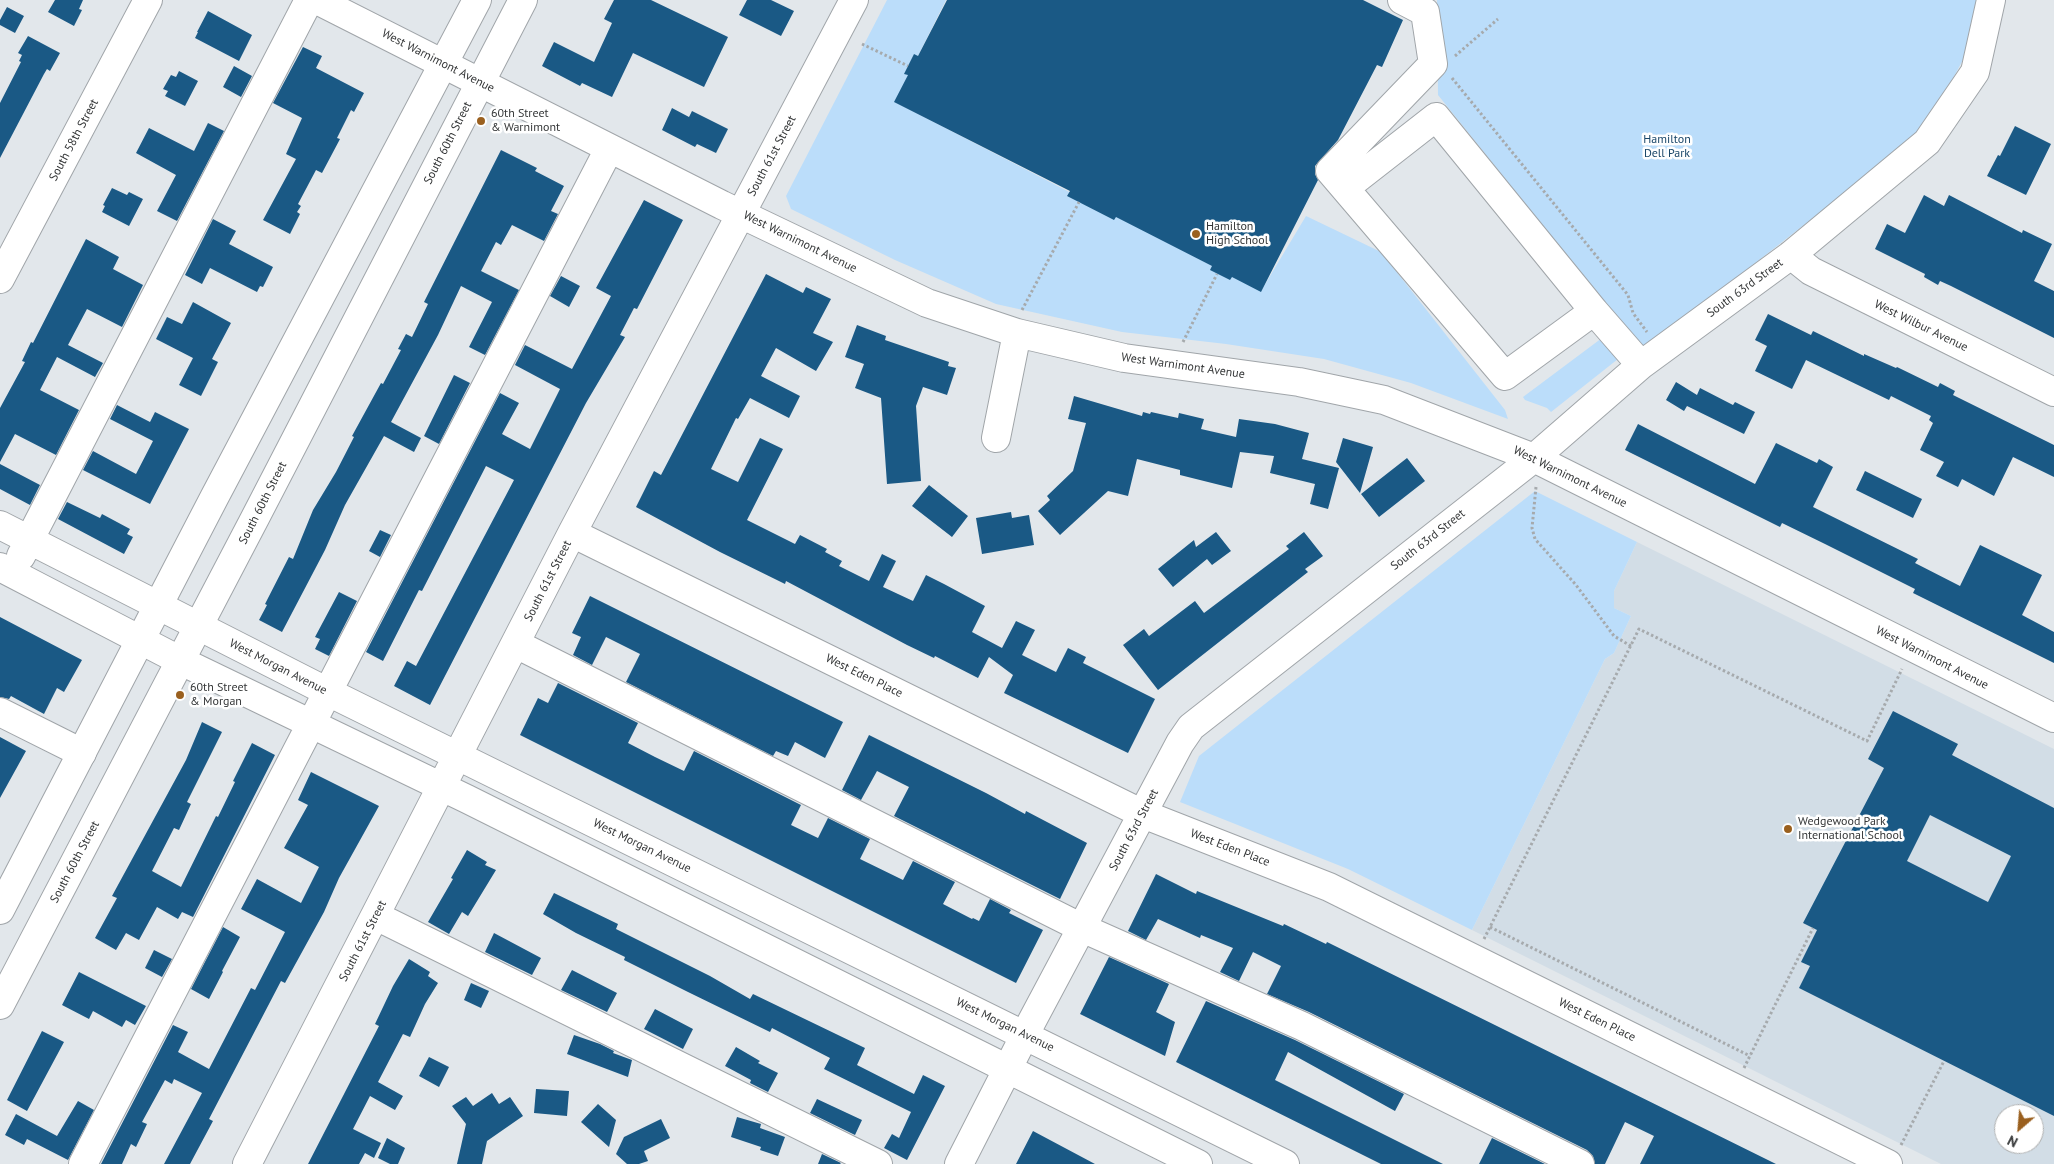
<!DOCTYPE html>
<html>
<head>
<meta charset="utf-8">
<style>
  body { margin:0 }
  #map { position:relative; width:2054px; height:1164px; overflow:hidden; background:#e2e7eb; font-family:"PT Sans",sans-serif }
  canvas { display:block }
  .north { position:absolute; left:1994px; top:1104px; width:50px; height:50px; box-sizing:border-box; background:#fff; border:1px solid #aeafaf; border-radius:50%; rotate:207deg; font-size:14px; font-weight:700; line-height:20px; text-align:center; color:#353738 }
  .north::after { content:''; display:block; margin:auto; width:18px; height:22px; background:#9a601f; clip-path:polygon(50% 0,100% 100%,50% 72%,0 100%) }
</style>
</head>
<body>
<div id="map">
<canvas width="2054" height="1164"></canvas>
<div class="north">N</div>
</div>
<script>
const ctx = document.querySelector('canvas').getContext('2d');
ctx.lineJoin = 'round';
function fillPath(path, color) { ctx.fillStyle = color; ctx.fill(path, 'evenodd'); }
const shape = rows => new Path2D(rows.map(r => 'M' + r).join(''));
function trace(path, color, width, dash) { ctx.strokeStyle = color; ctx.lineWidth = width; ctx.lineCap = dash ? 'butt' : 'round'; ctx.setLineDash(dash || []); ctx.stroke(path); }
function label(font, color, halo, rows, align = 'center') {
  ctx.font = font + ' "PT Sans",sans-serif'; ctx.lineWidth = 5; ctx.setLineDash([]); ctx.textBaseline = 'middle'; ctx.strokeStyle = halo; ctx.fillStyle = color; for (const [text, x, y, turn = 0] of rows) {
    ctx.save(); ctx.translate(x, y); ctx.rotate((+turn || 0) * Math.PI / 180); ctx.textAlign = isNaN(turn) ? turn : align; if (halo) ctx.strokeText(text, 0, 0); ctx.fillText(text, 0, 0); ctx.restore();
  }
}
fillPath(shape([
  [1637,542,2054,749,2054,1164,1941,1164,1472,930,1605,659,1614,653,1631,616,1614,608,1614,591],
  [2004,1114,2034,1114,2034,1144,2004,1144]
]), '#d2dde6');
fillPath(shape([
  [887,0,946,0,895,102,1261,291,1306,216,1381,252,1505,410,1508,419,1411,383,1324,359,1226,344,1122,332,996,304,895,260,791,209,786,196],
  [1437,0,1978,0,1965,56,1943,97,1911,141,1643,351,1438,95],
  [1602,338,1618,359,1551,412,1547,408,1525,400,1523,397],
  [1535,491,1637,542,1614,591,1614,608,1631,616,1614,653,1605,659,1472,930,1348,869,1180,802,1199,756]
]), '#bbddfa');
fillPath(shape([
  [55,0,83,0,79,9,82,10,74,26,48,12],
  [614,0,651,0,728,37,704,87,633,53,612,97,582,83,580,86,542,66,554,42,594,62,612,23,604,19],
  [747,0,771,0,794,11,781,36,739,15],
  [947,0,1363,0,1403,20,1382,67,1377,65,1338,140,1315,166,1315,174,1318,180,1261,292,1232,277,1230,280,1210,270,1212,266,1116,217,1114,220,1067,196,1070,191,894,102,908,75,904,74,914,54,918,56],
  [7,7,24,16,15,33,0,25,0,20],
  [208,11,252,35,239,61,195,38,198,32,197,32],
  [28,36,60,53,50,71,47,69,44,74,0,158,0,103,21,62,19,61,22,55,18,53],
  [303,47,322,56,316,68,364,93,354,112,351,110,337,138,340,139,322,173,316,170,298,204,301,206,297,212,300,214,290,234,263,220,296,159,286,154,302,118,273,103],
  [234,66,252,76,241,97,223,87],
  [179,71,198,81,185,106,165,96,168,91,163,89,171,75,176,77],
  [672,108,689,117,692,111,728,129,716,153,697,144,695,147,662,130],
  [208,123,224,131,177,221,157,211,176,175,136,153,149,128,194,151],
  [2015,126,2051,144,2026,195,1987,176,1998,155,2000,156],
  [501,150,537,168,535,171,564,186,551,211,558,214,544,241,512,225,501,245,496,242,481,271,519,290,485,355,469,347,492,302,461,286,438,335,391,422,421,438,414,452,384,436,345,505,325,550,282,632,259,620,267,605,265,604,289,557,293,559,313,510,336,472,354,437,352,436,381,383,383,384,401,350,398,349,406,334,412,337,428,304,424,302],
  [112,188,127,195,129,192,143,199,129,226,102,212,105,206,103,205],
  [1924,195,1944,206,1949,195,2022,233,2023,230,2052,244,2034,281,2054,291,2054,338,1951,286,1940,281,1938,285,1924,277,1925,274,1875,249,1887,224,1905,233],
  [644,200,683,220,637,309,634,308,620,335,625,337,586,403,430,705,394,686,407,661,416,666,514,480,486,466,422,591,419,590,383,661,366,652,500,393,519,403,502,434,530,449,560,389,515,365,525,345,572,369,611,296,596,288],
  [213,219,236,231,229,244,273,267,263,287,260,286,257,292,210,268,202,284,185,275],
  [86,239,119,257,113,269,143,285,122,327,87,309,68,345,103,363,95,377,57,357,40,390,79,410,56,455,15,434,0,462,0,408,25,362,22,361,31,342,33,343],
  [766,274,803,293,806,287,831,299,813,333,833,342,816,371,776,348,761,376,800,396,789,418,750,398,738,419,736,418,711,469,738,482,760,438,783,449,747,520,795,544,800,535,827,549,825,552,842,561,839,566,869,581,882,554,896,561,883,587,913,601,926,575,944,584,985,606,972,632,1002,648,1016,621,1035,630,1022,655,1056,672,1068,648,1086,657,1083,663,1155,699,1128,753,1004,693,1013,675,989,657,978,678,935,656,934,658,907,645,786,581,785,584,720,552,636,507,654,471,661,475],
  [561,276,580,286,569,307,550,296],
  [193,302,231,323,212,359,218,362,201,396,179,385,193,358,156,339,167,317,182,324],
  [1768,314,1811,335,1813,331,1864,356,1864,354,1896,368,1897,367,1938,387,1940,383,1955,391,1953,395,2054,445,2054,477,2013,457,1994,496,1962,479,1958,487,1936,476,1944,462,1920,450,1933,423,1929,420,1931,416,1891,396,1889,400,1806,360,1792,389,1755,371,1767,346,1755,340],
  [857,325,886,336,885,340,949,362,948,366,956,368,947,395,923,387,916,406,921,481,887,484,881,398,855,388,864,364,845,357],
  [454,375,470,383,439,444,424,436],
  [1676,382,1697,395,1700,388,1733,405,1735,402,1755,412,1744,434,1687,406,1684,411,1666,400],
  [1074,396,1142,416,1143,412,1150,414,1151,412,1178,418,1179,413,1204,419,1201,429,1236,437,1239,419,1275,424,1309,433,1302,459,1339,468,1328,509,1310,504,1315,484,1270,473,1274,456,1240,452,1232,488,1180,475,1180,470,1137,459,1128,496,1108,491,1060,535,1038,511,1050,500,1047,496,1073,471,1086,423,1068,419],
  [117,405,150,422,155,412,189,429,150,504,83,470,93,451,136,474,153,441,110,419],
  [1638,424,1755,484,1776,443,1817,463,1819,459,1833,467,1813,507,1918,559,1915,563,1960,586,1980,545,2042,575,2022,615,2054,632,2054,663,1913,593,1915,589,1825,544,1782,523,1780,527,1625,450],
  [1343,438,1373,447,1360,493,1336,462],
  [1407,458,1425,481,1379,517,1361,494],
  [0,464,40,485,30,505,0,489],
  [1865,471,1922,499,1913,518,1856,490],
  [929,485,968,516,952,537,912,506],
  [67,502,100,518,102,514,130,529,127,534,133,537,124,554,58,519],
  [1011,512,1012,518,1029,515,1034,545,982,554,976,518],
  [380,530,391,535,380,557,369,551],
  [1216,532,1231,551,1212,565,1207,559,1173,587,1158,569,1194,540,1196,547],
  [1304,532,1323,556,1305,569,1308,572,1158,690,1123,645,1144,629,1149,636,1195,601,1204,613,1289,549,1286,546],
  [339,592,357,601,329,656,315,649,320,639,315,637],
  [590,596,843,722,825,758,795,742,788,756,776,751,773,756,626,682,640,654,606,637,592,665,573,655,581,637,572,633],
  [0,617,82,660,64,692,57,688,44,714,11,696,9,699,0,697],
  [558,683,638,723,628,743,655,757,684,771,694,751,801,805,791,825,818,838,828,818,870,839,860,859,903,880,913,861,955,882,943,904,972,919,973,918,979,921,990,899,1011,910,1009,913,1043,930,1016,983,520,735,538,698,548,703],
  [1893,711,1958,744,1952,755,2054,808,2054,1116,1799,988,1810,966,1801,962,1817,930,1803,923,1884,768,1868,759],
  [1930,815,2011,856,1988,902,1907,861],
  [202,722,222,732,187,802,191,804,179,830,174,828,152,871,181,887,216,816,218,817,235,782,233,781,252,743,275,755,193,917,182,912,178,919,157,907,139,940,126,933,116,950,95,938,117,898,112,896,186,760],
  [869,735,986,793,1025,814,1026,811,1087,843,1060,899,894,816,909,787,877,771,861,800,842,790],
  [0,737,26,751,0,798],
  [311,772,379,806,339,878,324,912,285,983,281,981,209,1119,213,1121,190,1164,164,1164,202,1093,174,1079,172,1084,165,1080,142,1122,147,1124,136,1147,131,1144,122,1164,101,1164,173,1025,188,1032,178,1052,209,1069,251,988,255,990,285,932,241,909,257,879,301,903,319,867,284,848,308,805,298,800],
  [467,850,487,862,485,865,496,870,468,916,462,912,449,934,428,922,453,879,451,878],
  [1156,874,1196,894,1197,891,1283,926,1284,924,1326,944,1327,942,1776,1164,1640,1164,1654,1136,1625,1122,1605,1164,1595,1164,1593,1156,1587,1150,1309,1012,1267,994,1281,966,1253,952,1239,981,1220,972,1233,948,1201,935,1200,938,1158,919,1146,940,1128,931],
  [554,893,618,924,616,929,710,976,750,999,753,994,865,1048,857,1065,914,1094,923,1075,945,1086,907,1160,884,1148,892,1134,899,1138,911,1112,824,1069,830,1058,772,1028,770,1032,688,992,624,960,625,957,576,933,543,914],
  [223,927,240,937,222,971,223,972,209,999,191,989],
  [494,933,541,958,532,975,485,952],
  [154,950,172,959,162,977,145,968],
  [1109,957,1169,984,1156,1012,1175,1022,1165,1056,1080,1014],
  [409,959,430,972,428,976,438,983,425,1004,410,1037,403,1034,378,1082,403,1096,395,1110,370,1096,353,1129,381,1143,374,1158,365,1153,359,1164,308,1164,379,1026,375,1024,393,986],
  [572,970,617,993,607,1012,561,990],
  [79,972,146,1006,135,1025,126,1020,122,1027,93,1011,89,1019,62,1005],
  [471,983,489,991,481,1008,464,1000],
  [1206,1001,1295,1040,1404,1094,1395,1111,1288,1052,1275,1080,1443,1164,1381,1164,1176,1062],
  [655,1009,693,1029,683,1049,644,1029],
  [42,1031,64,1042,27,1111,7,1100],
  [574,1035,600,1044,614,1051,613,1053,632,1060,628,1077,567,1054],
  [736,1047,760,1061,758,1063,778,1073,768,1092,750,1083,751,1080,725,1066],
  [429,1057,449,1067,439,1087,419,1076],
  [536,1089,569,1091,567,1116,534,1113],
  [492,1093,499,1104,510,1097,523,1116,487,1141,482,1164,457,1164,466,1124,452,1106,466,1097,473,1106],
  [817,1099,862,1120,855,1135,810,1113],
  [78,1101,94,1110,68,1160,27,1139,24,1145,5,1135,16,1114,57,1136],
  [598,1104,616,1120,609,1147,581,1122],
  [737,1117,761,1124,760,1128,785,1137,778,1156,760,1150,761,1147,731,1137],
  [661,1119,670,1138,644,1151,648,1161,639,1164,627,1164,616,1154,624,1137],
  [1033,1131,1095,1164,1016,1164],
  [387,1138,405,1148,398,1164,390,1164,378,1158],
  [1492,1138,1545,1164,1479,1164],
  [822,1154,841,1163,840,1164,818,1164]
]), '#1a5985');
const minor = shape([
  [317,0,722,205,927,303,1017,333,1124,358,1299,382,1384,400,1534,458,2054,718],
  [1402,0,1425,12,1433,64,1330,171,1505,376,1594,311,1641,365],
  [1345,188,1436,117,1594,311],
  [1791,255,1811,271,2054,392],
  [0,279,148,0],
  [996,438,1017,333],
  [0,525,328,692,1285,1164],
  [572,533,1143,814,1329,887,1888,1164],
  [21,556,309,0],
  [0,567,181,661,467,799,1198,1164],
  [516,644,1082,928,1302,1026,1580,1164],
  [0,712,82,753],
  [376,916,878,1164],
  [83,1164,609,149],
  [247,1164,572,533,854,0],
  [959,1164,1032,1021,1180,743,1191,727,1534,458,1641,365,1791,255,1927,142,1975,72,1991,0]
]);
const major = shape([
  [0,910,214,498,477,0],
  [0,1005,255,518,523,0]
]);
trace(minor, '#a0a5a9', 30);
trace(major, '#a0a5a9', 30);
trace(shape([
  [862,44,908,66],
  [1455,56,1498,19],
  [1452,78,1628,295,1633,313,1647,332],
  [1022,310,1079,202],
  [1183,342,1217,274],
  [1536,487,1532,528,1535,539,1576,585,1614,636,1631,646],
  [1490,927,1750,1056],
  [1484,939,1639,629,1867,741,1902,669],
  [1744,1068,1813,928],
  [1901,1145,1944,1061]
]), '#a6aaad', 3, [2.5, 2.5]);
trace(minor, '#fff', 28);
trace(major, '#fff', 28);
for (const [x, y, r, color] of [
  [481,121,5,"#9a601f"],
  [1196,234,5,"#9a601f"],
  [180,695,5,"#9a601f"],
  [1788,829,5,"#9a601f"]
]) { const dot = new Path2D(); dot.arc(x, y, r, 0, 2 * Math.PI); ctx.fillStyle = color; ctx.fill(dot); trace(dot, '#fff', 2); }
label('12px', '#353738', '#fff', [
  ["West Warnimont Avenue",438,61,27],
  ["South 58th Street",74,140,-62],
  ["South 60th Street",448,143,-63],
  ["South 61st Street",772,156,-62],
  ["West Warnimont Avenue",800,242,26],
  ["South 63rd Street",1745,288,-36],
  ["West Wilbur Avenue",1921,326,26],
  ["West Warnimont Avenue",1183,366,8],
  ["West Warnimont Avenue",1570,477,26],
  ["South 60th Street",263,503,-63],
  ["South 63rd Street",1428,540,-38],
  ["South 61st Street",548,581,-63],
  ["West Warnimont Avenue",1932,658,27],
  ["West Morgan Avenue",278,667,27],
  ["West Eden Place",864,676,26],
  ["South 63rd Street",1134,830,-62],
  ["West Morgan Avenue",642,846,26],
  ["West Eden Place",1230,848,21],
  ["South 60th Street",75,862,-62],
  ["South 61st Street",363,941,-63],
  ["West Eden Place",1597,1020,26],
  ["West Morgan Avenue",1005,1025,26]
]);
label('12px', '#353738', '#fff', [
  ["60th Street",491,114],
  ["& Warnimont",491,128],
  ["Hamilton",1206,227],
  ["High School",1206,241],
  ["60th Street",190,688],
  ["& Morgan",190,702],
  ["Wedgewood Park",1798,822],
  ["International School",1798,836]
], 'left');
label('12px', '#194668', '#fff', [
  ["Hamilton",1667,140],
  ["Dell Park",1667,154]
]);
</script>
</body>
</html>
